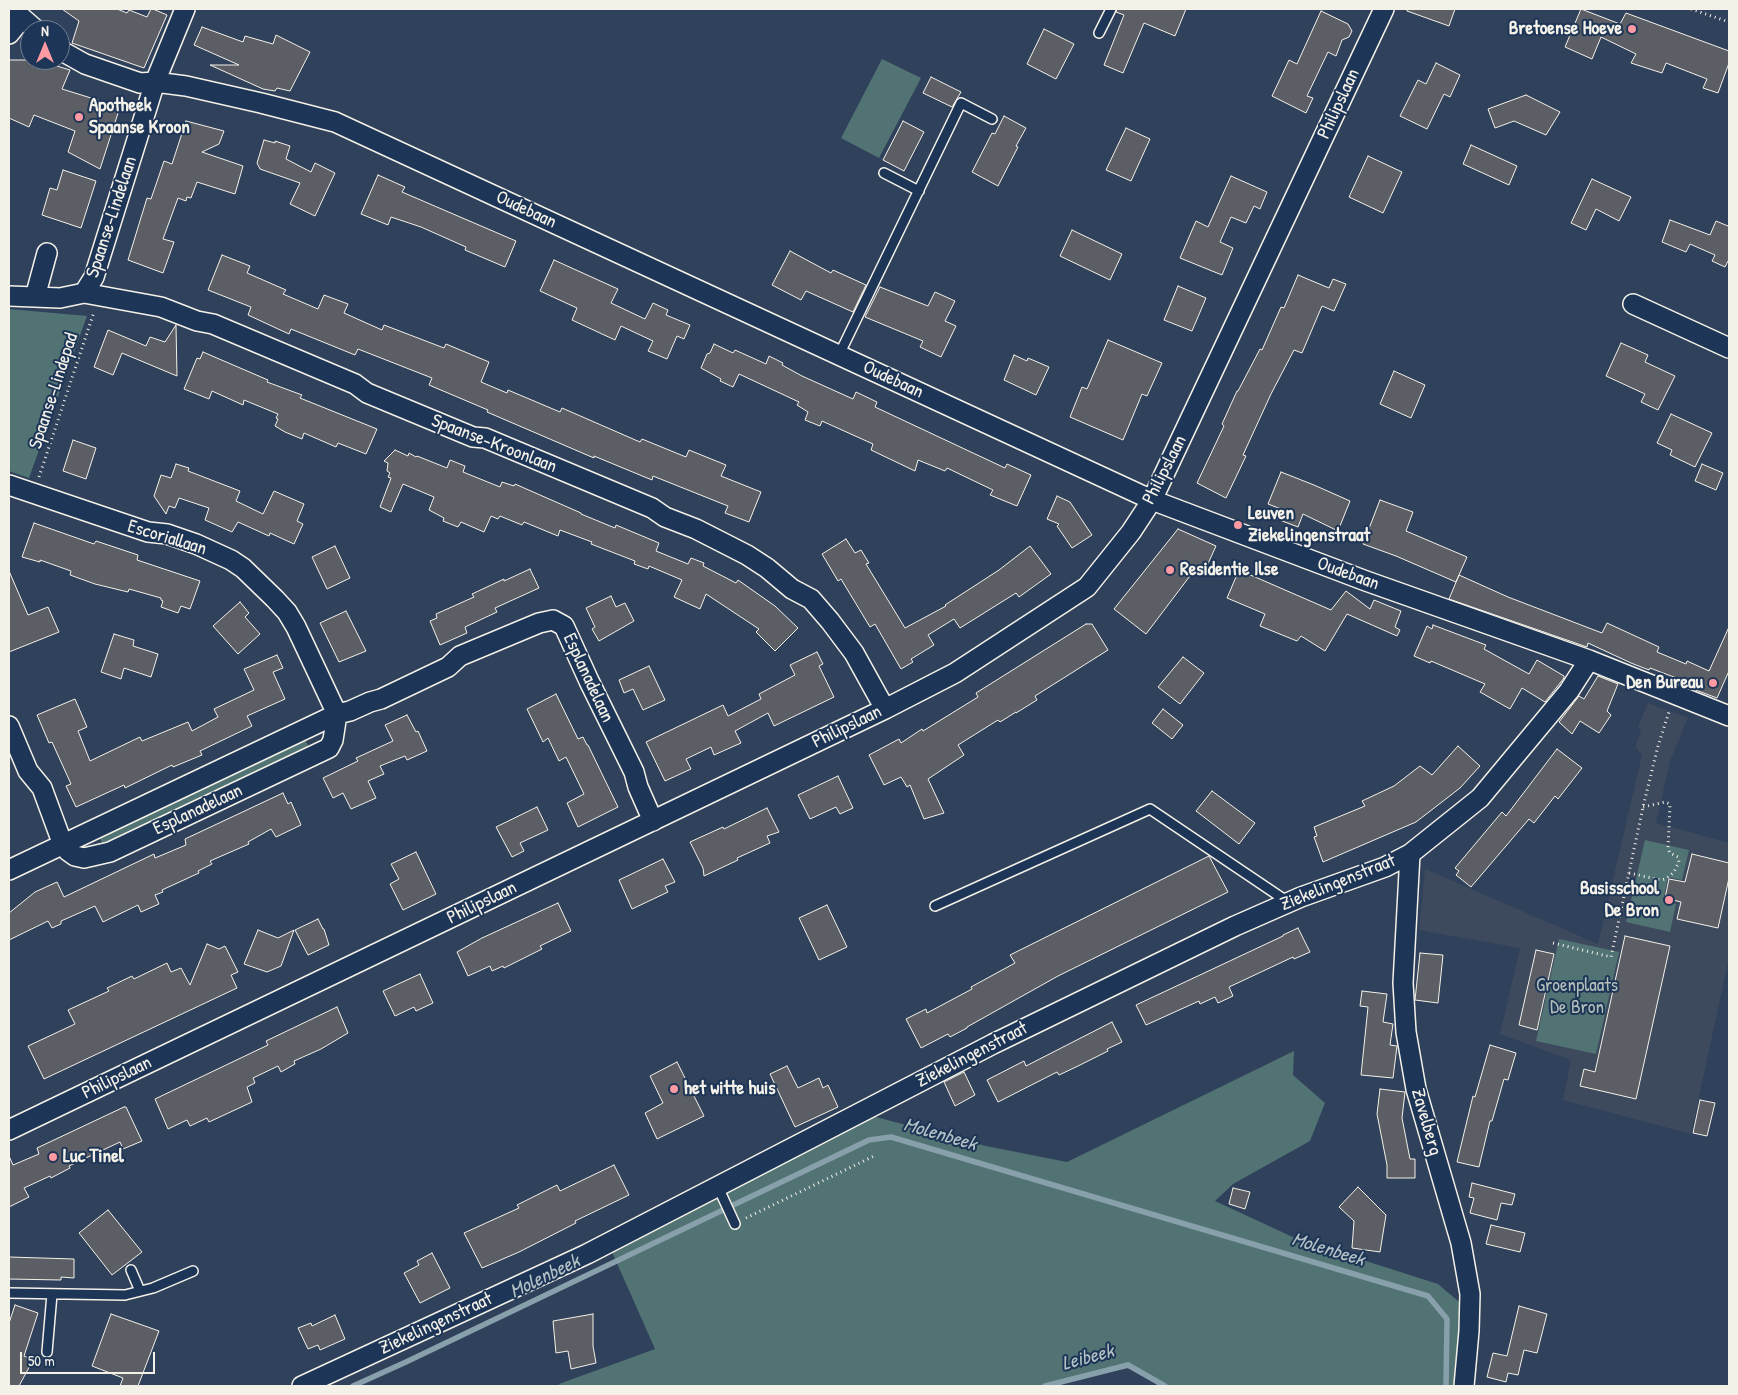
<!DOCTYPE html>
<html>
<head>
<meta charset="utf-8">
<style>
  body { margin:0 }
  #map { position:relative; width:1738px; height:1395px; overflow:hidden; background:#30415b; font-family:"Patrick Hand",sans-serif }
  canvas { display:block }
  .frame { position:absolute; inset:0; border:10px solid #f4f1e8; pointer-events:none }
  .north { position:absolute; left:20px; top:20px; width:50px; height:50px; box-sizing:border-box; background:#1d3557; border:1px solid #738091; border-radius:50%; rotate:0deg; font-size:14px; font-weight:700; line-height:20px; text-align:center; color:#f4f1e8 }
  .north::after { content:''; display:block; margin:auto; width:18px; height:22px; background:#ff9aa2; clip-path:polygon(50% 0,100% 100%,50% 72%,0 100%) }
  .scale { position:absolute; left:20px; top:1352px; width:135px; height:22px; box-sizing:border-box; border:2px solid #f4f1e8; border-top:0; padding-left:6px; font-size:15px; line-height:18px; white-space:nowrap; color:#f4f1e8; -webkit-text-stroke:4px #1d3557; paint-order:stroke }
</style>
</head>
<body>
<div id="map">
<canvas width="1738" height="1395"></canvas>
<div class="frame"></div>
<div class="north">N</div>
<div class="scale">50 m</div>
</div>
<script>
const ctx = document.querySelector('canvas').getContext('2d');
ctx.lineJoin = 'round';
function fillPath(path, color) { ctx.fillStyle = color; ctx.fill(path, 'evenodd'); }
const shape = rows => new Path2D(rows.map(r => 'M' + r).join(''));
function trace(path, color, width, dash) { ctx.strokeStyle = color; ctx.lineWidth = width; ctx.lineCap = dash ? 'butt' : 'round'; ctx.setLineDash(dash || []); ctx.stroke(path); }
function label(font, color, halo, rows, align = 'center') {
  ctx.font = font + ' "Patrick Hand",sans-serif'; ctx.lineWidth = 4; ctx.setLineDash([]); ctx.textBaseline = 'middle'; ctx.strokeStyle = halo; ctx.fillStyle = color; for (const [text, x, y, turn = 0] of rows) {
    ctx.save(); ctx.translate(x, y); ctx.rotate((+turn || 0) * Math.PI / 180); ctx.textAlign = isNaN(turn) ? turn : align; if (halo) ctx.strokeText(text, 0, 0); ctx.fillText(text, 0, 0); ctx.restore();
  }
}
fillPath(shape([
  [1648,703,1688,718,1670,761,1656,823,1729,843,1729,958,1691,1134,1563,1100,1571,1060,1500,1034,1520,948,1419,930,1425,869,1598,944,1642,755,1635,747,1641,731,1638,726]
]), '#3d4a5e');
fillPath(shape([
  [882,59,921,78,879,158,841,138],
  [9,309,87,316,29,478,9,471],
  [302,734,309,747,104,846,97,833],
  [1645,840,1689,850,1682,880,1668,877,1663,901,1676,904,1670,932,1626,922],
  [1559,939,1619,952,1596,1054,1536,1041],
  [1294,1051,1293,1075,1325,1103,1310,1141,1233,1184,1215,1201,1297,1239,1438,1284,1465,1307,1458,1386,1165,1386,1128,1365,1049,1386,560,1386,559,1384,655,1349,612,1252,872,1116,986,1146,1067,1162]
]), '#517373');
trace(shape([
  [353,1386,406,1362,869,1140,891,1137,1428,1296,1447,1319,1446,1386],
  [1045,1386,1128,1365,1165,1386]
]), '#87a0ab', 5.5);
const building = shape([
  [62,9,117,9,127,13,129,10,147,17,151,9,153,9,167,15,144,68,72,43,79,21,62,9],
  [1117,9,1186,9,1175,36,1144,23,1123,73,1104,65,1124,15,1116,12,1117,9],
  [1407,9,1455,9,1449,26,1407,11,1407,9],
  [1581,9,1620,24,1626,13,1729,51,1729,63,1718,93,1703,88,1707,79,1666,63,1662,73,1631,63,1636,54,1601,37,1592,59,1565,47,1581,9],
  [1321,11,1348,24,1352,31,1349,37,1342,40,1336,56,1328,52,1307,96,1313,98,1306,113,1272,96,1289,60,1297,64,1321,11],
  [202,27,243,42,245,36,273,44,276,35,310,52,290,91,277,88,275,91,263,89,210,65,239,65,194,45,202,27],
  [1044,29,1074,44,1056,79,1027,64,1044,29],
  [9,60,37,60,70,70,62,89,120,107,100,169,68,152,75,131,34,115,29,127,9,118,9,60],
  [1436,63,1460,75,1450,97,1444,94,1427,129,1400,116,1418,80,1426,84,1436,63],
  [931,77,961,92,952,107,923,93,931,77],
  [1526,95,1560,112,1546,135,1514,121,1495,128,1488,109,1526,95],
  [1004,116,1026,128,1016,146,1018,147,998,186,972,172,992,133,995,134,1004,116],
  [186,121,224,131,219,144,202,152,243,166,235,194,197,182,191,198,187,197,186,201,178,198,163,239,174,242,163,273,128,260,147,198,151,199,164,161,172,164,186,121],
  [903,121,924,132,904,171,883,160,903,121],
  [1126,128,1150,139,1131,181,1106,170,1126,128],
  [264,140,275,143,275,141,290,146,286,159,311,172,315,163,335,173,315,216,290,204,300,183,260,169,257,163,264,140],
  [1471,145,1517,166,1509,185,1463,164,1471,145],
  [1368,156,1402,172,1383,213,1349,197,1368,156],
  [63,170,96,181,81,228,42,215,50,188,57,190,63,170],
  [378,175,405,187,402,192,516,241,505,267,465,250,466,247,421,227,391,217,388,225,361,214,378,175],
  [1231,176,1267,192,1260,209,1254,206,1246,223,1231,217,1220,242,1233,248,1222,275,1180,258,1196,221,1208,227,1231,176],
  [1592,179,1631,197,1619,221,1596,209,1586,230,1571,223,1592,179],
  [1670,220,1710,235,1716,221,1728,226,1729,224,1729,262,1728,261,1725,267,1712,261,1715,255,1690,244,1686,252,1662,242,1670,220],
  [1072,230,1122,254,1110,280,1060,256,1072,230],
  [790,251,831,273,833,270,866,285,853,312,806,291,801,300,772,285,790,251],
  [222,255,250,266,247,273,286,290,283,294,318,309,324,295,348,304,344,313,382,330,384,325,444,348,446,344,489,362,481,382,507,393,508,390,560,412,562,408,640,442,642,439,686,457,689,450,726,465,721,476,761,492,749,522,725,513,728,506,653,476,652,480,594,456,594,458,487,412,488,410,429,385,432,378,358,349,355,355,291,329,289,334,248,315,251,307,208,290,222,255],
  [554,260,618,289,611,303,645,319,653,303,668,310,666,315,690,325,684,339,677,336,667,359,648,351,653,341,621,326,615,340,572,320,577,308,540,291,554,260],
  [1298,275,1329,288,1333,279,1346,284,1334,311,1322,306,1302,353,1294,350,1271,394,1243,455,1246,456,1226,498,1197,483,1224,426,1222,424,1237,391,1238,391,1260,349,1262,350,1281,307,1284,308,1298,275],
  [1178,286,1206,298,1192,331,1164,320,1178,286],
  [880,287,928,306,935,292,955,301,945,321,956,326,941,357,920,347,923,341,865,317,880,287],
  [176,325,177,376,122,353,113,375,94,367,108,330,146,346,150,337,165,342,176,325],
  [1108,340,1162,363,1147,396,1142,394,1123,440,1070,417,1082,387,1087,389,1108,340],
  [1621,343,1648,355,1645,362,1675,376,1658,410,1641,402,1645,394,1606,376,1621,343],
  [714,344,733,353,735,350,766,364,769,356,783,363,782,365,802,376,853,399,856,392,877,402,875,407,1005,468,1007,464,1031,475,1017,506,990,495,993,490,947,468,945,471,918,460,915,471,871,450,873,444,822,421,820,426,805,420,808,412,797,405,799,402,739,374,733,387,720,381,721,379,701,368,707,354,710,353,714,344],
  [203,352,268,380,267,382,302,395,300,398,377,429,366,454,338,443,336,447,304,433,302,439,285,432,275,426,278,419,276,418,278,414,244,400,243,405,212,391,209,399,184,389,197,358,200,359,203,352],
  [1014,355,1027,361,1028,358,1049,367,1036,395,1004,380,1014,355],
  [1394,371,1425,385,1411,418,1380,404,1394,371],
  [1671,414,1712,433,1695,467,1670,455,1672,450,1657,443,1671,414],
  [73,440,96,448,86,479,63,471,73,440],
  [395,450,408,456,409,453,416,457,417,456,447,468,450,460,465,466,463,472,500,487,502,482,514,486,515,484,581,513,581,514,615,528,616,525,659,543,656,551,688,564,691,558,704,563,703,566,736,583,738,580,775,606,798,628,775,651,756,632,759,629,706,594,700,609,674,597,682,580,649,566,648,569,634,564,635,561,591,544,592,542,560,530,558,536,524,522,522,525,500,516,498,519,491,516,484,532,461,522,458,527,443,521,444,518,429,510,434,497,403,484,391,512,380,507,391,478,388,477,390,473,387,471,388,463,384,461,395,450],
  [176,464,189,468,188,471,240,491,236,501,263,514,274,491,304,504,297,521,303,524,294,544,270,533,269,536,238,522,232,532,205,520,209,508,179,498,175,508,169,506,166,514,154,496,161,475,171,478,176,464],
  [1702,464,1723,473,1716,490,1695,481,1702,464],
  [1281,472,1314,485,1350,501,1338,531,1303,514,1298,527,1277,519,1281,509,1268,504,1281,472],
  [1057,496,1070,502,1092,535,1072,548,1057,526,1059,524,1047,519,1057,496],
  [1380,500,1413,512,1406,531,1467,557,1459,575,1508,597,1602,633,1607,623,1659,647,1657,652,1686,664,1687,661,1709,671,1729,627,1729,671,1717,698,1677,683,1679,679,1650,668,1649,670,1631,663,1588,643,1587,647,1449,599,1459,575,1456,582,1396,556,1363,544,1380,500],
  [34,523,94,544,96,541,138,555,137,560,200,581,190,609,181,606,178,613,161,607,163,601,161,600,161,598,129,589,128,592,95,584,70,575,71,571,40,560,40,562,22,557,34,523],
  [1178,529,1216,546,1206,568,1199,564,1146,634,1114,609,1178,529],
  [846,539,855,553,861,550,869,563,866,564,905,628,946,606,945,605,999,570,1030,546,1051,574,1019,597,1016,593,960,628,954,619,928,635,934,645,911,659,913,662,901,669,875,624,870,627,841,579,838,581,822,554,846,539],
  [335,546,350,578,327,589,312,557,335,546],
  [530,569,539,588,495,608,497,612,465,627,467,633,440,645,430,621,437,618,436,614,474,597,472,594,504,579,504,581,530,569],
  [1239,570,1331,610,1346,591,1370,609,1374,600,1401,611,1395,627,1400,630,1397,636,1347,614,1325,651,1301,636,1297,641,1260,626,1265,614,1227,598,1239,570],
  [9,571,28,615,48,607,59,632,9,652,9,571],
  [611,596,616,607,625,603,634,621,599,641,592,629,595,627,586,608,611,596],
  [240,602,249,613,245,617,260,634,238,654,213,626,240,602],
  [346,611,366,651,339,662,320,623,346,611],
  [1086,624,1092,624,1108,650,1035,696,1037,700,1016,713,1016,712,1000,722,998,720,958,745,964,755,928,779,944,813,924,819,910,785,907,787,901,777,884,785,869,755,899,739,901,743,922,729,923,731,978,697,976,693,1086,624],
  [1433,625,1486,645,1484,649,1529,674,1537,660,1564,676,1564,678,1545,702,1522,688,1510,709,1480,692,1485,684,1431,661,1430,663,1414,656,1427,626,1432,629,1433,625],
  [114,634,134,640,133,646,158,654,151,677,124,668,121,679,101,672,114,634],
  [817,652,823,664,819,666,834,697,774,726,768,713,735,731,741,743,714,755,711,747,686,759,691,769,665,781,646,742,723,705,728,716,761,699,759,694,795,675,790,665,817,652],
  [277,655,283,668,273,672,285,699,247,716,252,726,200,751,202,755,173,767,172,765,125,788,124,785,76,807,66,786,71,784,52,742,49,743,37,715,75,699,87,727,78,731,90,761,140,737,142,741,188,722,192,731,218,717,214,709,254,690,244,669,277,655],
  [1183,657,1204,673,1180,704,1158,687,1183,657],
  [649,666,665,700,643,710,633,689,624,693,619,680,649,666],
  [1598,676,1618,684,1607,711,1611,715,1599,733,1580,721,1572,734,1559,722,1579,696,1584,699,1598,676],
  [556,694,578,739,583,737,587,745,588,745,618,807,578,827,567,803,584,794,566,757,559,761,548,738,543,742,527,709,556,694],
  [1163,709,1183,725,1172,739,1152,723,1163,709],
  [407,715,416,732,418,731,427,751,407,760,405,756,380,766,384,774,368,781,376,798,351,809,343,793,333,798,323,778,358,761,356,758,393,741,385,725,407,715],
  [1458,746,1480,766,1460,788,1416,822,1323,862,1314,837,1317,836,1314,827,1365,806,1362,801,1394,786,1420,766,1432,775,1458,746],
  [1557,749,1582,768,1558,799,1555,796,1534,823,1529,819,1471,887,1456,875,1459,871,1455,868,1502,812,1506,816,1557,749],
  [838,776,853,808,840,814,836,807,810,819,798,795,838,776],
  [1212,791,1255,823,1239,844,1196,811,1212,791],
  [283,793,288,804,291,802,301,825,276,837,271,829,248,842,249,844,210,861,212,864,198,871,199,873,162,890,163,892,155,895,159,904,141,912,138,905,103,922,95,906,61,921,61,924,52,928,48,921,9,940,9,913,35,892,57,882,64,897,154,854,155,858,186,845,185,839,283,793],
  [537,807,548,830,520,843,524,851,512,857,496,827,537,807],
  [767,808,779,832,767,836,770,843,737,858,738,860,704,876,703,868,690,842,723,827,724,829,767,808],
  [416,852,436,894,403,910,390,884,399,879,391,864,416,852],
  [1692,854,1729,863,1729,878,1718,928,1677,919,1681,902,1665,898,1669,879,1685,882,1692,854],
  [1209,856,1228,892,1058,976,967,1027,967,1028,950,1037,948,1034,921,1048,906,1019,926,1009,927,1013,972,989,971,987,1015,963,1010,955,1209,856],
  [663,859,675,882,665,886,668,892,632,909,619,880,663,859],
  [558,903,571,931,540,946,542,949,504,968,503,966,492,971,490,966,468,976,457,952,482,938,558,903],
  [827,905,847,947,819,960,799,918,827,905],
  [318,919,323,929,324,929,329,945,308,955,295,930,318,919],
  [1298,928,1310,952,1294,959,1293,957,1229,987,1233,996,1218,1003,1215,997,1200,1004,1199,1001,1146,1025,1136,1005,1283,936,1283,935,1298,928],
  [258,930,278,938,294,930,281,966,267,972,244,964,258,930],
  [1625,936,1670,946,1636,1099,1580,1086,1584,1069,1595,1072,1625,936],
  [207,944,219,949,225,946,238,972,231,975,237,988,44,1079,28,1046,75,1024,68,1010,109,991,107,988,132,976,134,979,167,963,171,972,181,968,190,985,207,944],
  [1536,950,1554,954,1537,1030,1519,1025,1536,950],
  [1420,953,1443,955,1438,1003,1415,1000,1420,953],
  [420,974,433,1003,416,1011,414,1007,395,1016,383,991,420,974],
  [1362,991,1387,994,1383,1022,1393,1024,1390,1045,1397,1046,1393,1078,1361,1075,1368,1007,1360,1006,1362,991],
  [337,1007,348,1033,321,1049,294,1061,295,1064,281,1072,278,1066,253,1078,255,1083,247,1087,252,1102,209,1122,207,1118,190,1126,187,1120,168,1129,155,1099,268,1045,266,1041,337,1007],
  [1112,1022,1122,1042,1107,1049,1108,1051,1078,1066,1059,1075,1057,1072,998,1102,987,1080,1024,1061,1026,1066,1112,1022],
  [1490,1045,1516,1053,1508,1080,1504,1079,1492,1121,1490,1121,1479,1167,1457,1162,1473,1096,1475,1097,1490,1045],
  [677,1062,704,1116,657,1139,645,1113,663,1103,650,1076,677,1062],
  [787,1066,798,1088,819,1078,823,1088,828,1085,838,1107,795,1127,770,1074,787,1066],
  [964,1072,975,1095,955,1106,944,1082,964,1072],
  [1380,1089,1405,1092,1402,1118,1410,1159,1415,1159,1415,1178,1387,1178,1387,1165,1377,1114,1380,1089],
  [1700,1100,1715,1103,1707,1136,1693,1133,1700,1100],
  [124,1107,126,1107,142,1141,123,1149,120,1142,69,1166,70,1168,51,1178,50,1176,24,1188,29,1197,9,1207,9,1156,13,1165,39,1154,37,1148,124,1107],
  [614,1165,629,1195,575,1221,576,1223,519,1252,482,1268,464,1233,519,1208,517,1205,557,1185,560,1191,614,1165],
  [1472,1183,1515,1194,1512,1205,1501,1203,1497,1220,1470,1213,1474,1198,1469,1197,1472,1183],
  [1358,1187,1386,1215,1380,1252,1352,1248,1354,1221,1339,1207,1358,1187],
  [1233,1188,1250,1192,1245,1209,1229,1204,1233,1188],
  [108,1210,142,1252,112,1275,79,1233,108,1210],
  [1491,1225,1525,1233,1520,1252,1486,1244,1491,1225],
  [432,1253,450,1288,420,1303,404,1273,419,1265,417,1261,432,1253],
  [9,1257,74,1259,74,1278,61,1277,61,1280,9,1279,9,1257],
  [15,1305,38,1313,24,1356,33,1360,19,1386,9,1386,9,1323,15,1305],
  [1519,1306,1547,1314,1537,1353,1524,1350,1518,1375,1508,1373,1506,1382,1487,1377,1493,1353,1507,1356,1519,1306],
  [111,1314,159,1331,138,1386,120,1386,123,1378,92,1366,111,1314],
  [593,1314,593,1346,596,1363,571,1369,568,1351,556,1353,553,1321,593,1314],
  [335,1315,345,1339,320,1350,318,1345,308,1349,298,1328,311,1323,312,1326,335,1315]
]);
fillPath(building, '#5b5e65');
trace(building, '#f4f1e8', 1);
const service = shape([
  [1099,33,1111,9],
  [884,173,919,191],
  [839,355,961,103,992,119],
  [935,906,1150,809,1288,902],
  [718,1187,735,1224],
  [131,1270,140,1291],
  [9,1293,125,1295,153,1288,193,1271],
  [47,1352,52,1294]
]);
const minor = shape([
  [12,9,36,30],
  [9,34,22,18],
  [60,50,85,64,140,83,155,82,186,86,261,103,335,122,1152,500,1366,581,1589,660,1729,716],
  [84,293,94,277,155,82,185,9],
  [9,296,60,298,84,293,161,307,197,321,213,324,355,384,367,393,473,437,485,438,652,508,665,517,696,529,747,555,767,568,792,589,811,599,830,621,854,653,885,709],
  [35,297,47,253],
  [1633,304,1729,348],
  [9,485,148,532,167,534,196,544,231,560,243,568,275,599,287,612,296,627,337,714],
  [9,726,28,771,42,788,63,845,68,851,75,856,84,858,110,852,329,748,333,740,337,714],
  [1410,854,1403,983,1406,1032,1416,1089,1461,1243,1470,1294,1469,1331,1464,1386],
  [9,870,337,714,350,711,370,702,381,699,448,667,460,656,539,623,553,620,564,626,589,681,634,772,638,787,653,821],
  [9,1130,885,709,955,673,1087,587,1131,532,1152,500,1384,9],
  [302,1386,587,1254,993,1044,1235,926,1301,897,1385,867,1410,854,1480,798,1569,691,1589,660]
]);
trace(service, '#f4f1e8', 12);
trace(minor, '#f4f1e8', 22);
trace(shape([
  [1691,9,1729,22],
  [39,477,94,312],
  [1629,873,1661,880,1666,879,1674,872,1679,862,1678,857,1670,853,1668,849,1670,804,1665,802,1643,807],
  [1553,943,1611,957,1643,807,1658,746,1669,712],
  [746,1218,874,1156]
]), '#f4f1e8', 3, [1, 4]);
trace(service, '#1d3557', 9);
trace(minor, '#1d3557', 19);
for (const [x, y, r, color] of [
  [1632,29,5,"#ff9aa2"],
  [79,117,5,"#ff9aa2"],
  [1238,525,5,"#ff9aa2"],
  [1170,570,5,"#ff9aa2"],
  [1713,683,5,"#ff9aa2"],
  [1669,900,5,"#ff9aa2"],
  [674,1089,5,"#ff9aa2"],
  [53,1157,5,"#ff9aa2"]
]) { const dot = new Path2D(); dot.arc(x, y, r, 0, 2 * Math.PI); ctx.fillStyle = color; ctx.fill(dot); trace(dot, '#1d3557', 2); }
label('bold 19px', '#f4f1e8', '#1d3557', [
  ["Bretoense Hoeve",1622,29,"right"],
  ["Apotheek",89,106],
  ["Spaanse Kroon",89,128],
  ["Leuven",1248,514],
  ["Ziekelingenstraat",1248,536],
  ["Residentie Ilse",1180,570],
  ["Den Bureau",1703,683,"right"],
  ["Basisschool",1659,889,"right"],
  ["De Bron",1659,911,"right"],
  ["het witte huis",684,1089],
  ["Luc Tinel",63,1157]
], 'left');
label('19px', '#f4f1e8', '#1d3557', [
  ["Philipslaan",1339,104,-65],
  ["Oudebaan",526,210,25],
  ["Spaanse-Lindelaan",112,217,-72],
  ["Oudebaan",893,380,25],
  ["Spaanse-Lindepad",54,391,-72],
  ["Spaanse-Kroonlaan",494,444,21],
  ["Philipslaan",1165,470,-63],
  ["Escoriallaan",167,538,17],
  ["Oudebaan",1348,574,20],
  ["Esplanadelaan",588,678,65],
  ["Philipslaan",847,727,-26],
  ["Esplanadelaan",198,810,-25],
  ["Ziekelingenstraat",1338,883,-22],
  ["Philipslaan",482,903,-26],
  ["Ziekelingenstraat",972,1055,-27],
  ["Philipslaan",117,1078,-26],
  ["Zavelberg",1426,1122,74],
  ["Ziekelingenstraat",436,1324,-25]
]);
label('19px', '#b3bfb9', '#1d3557', [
  ["Groenplaats",1577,986],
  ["De Bron",1577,1008]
]);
label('italic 20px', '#b4c2c5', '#1d3557', [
  ["Molenbeek",940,1135,16],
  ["Molenbeek",1328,1250,17],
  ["Molenbeek",545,1277,-26],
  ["Leibeek",1088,1358,-15]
]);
</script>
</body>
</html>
